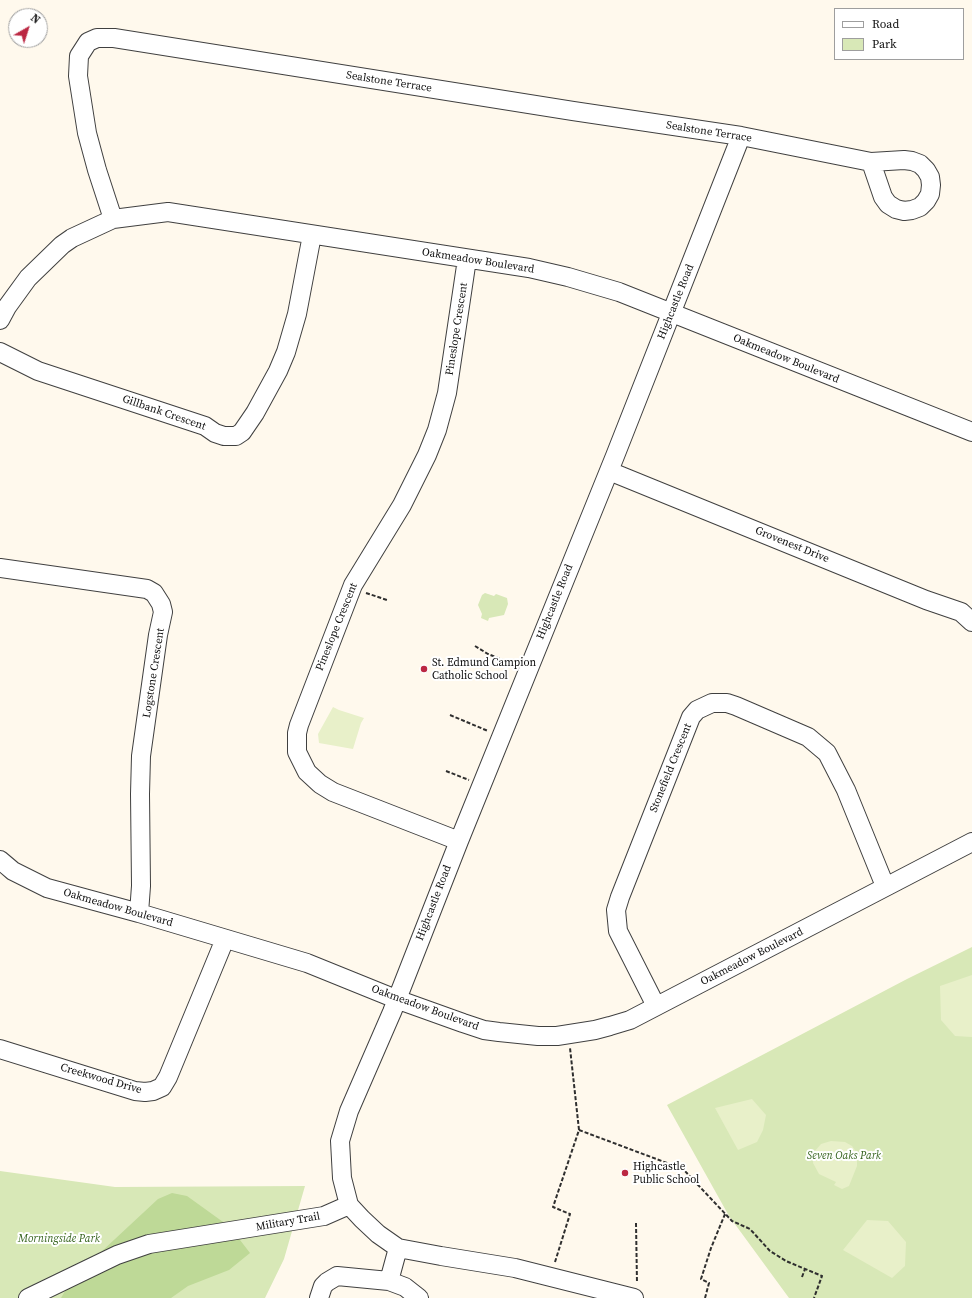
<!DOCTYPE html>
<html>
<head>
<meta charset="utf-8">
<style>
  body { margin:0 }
  #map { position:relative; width:972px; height:1298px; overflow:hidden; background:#fff9ed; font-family:"Source Serif 4",serif }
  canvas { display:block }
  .legend { position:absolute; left:834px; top:8px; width:130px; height:52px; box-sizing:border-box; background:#fff; border:1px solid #9e9e9e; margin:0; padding:5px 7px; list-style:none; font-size:12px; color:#0d0d0d }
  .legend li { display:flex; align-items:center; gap:8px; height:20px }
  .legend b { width:20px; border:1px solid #9e9e9e }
  .north { position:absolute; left:8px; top:8px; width:40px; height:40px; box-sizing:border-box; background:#fff; border:1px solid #9e9e9e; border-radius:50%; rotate:39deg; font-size:11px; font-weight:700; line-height:16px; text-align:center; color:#0d0d0d }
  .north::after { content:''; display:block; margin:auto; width:14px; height:18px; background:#bb2742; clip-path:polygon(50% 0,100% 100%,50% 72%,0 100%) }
</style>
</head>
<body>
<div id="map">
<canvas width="972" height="1298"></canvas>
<ul class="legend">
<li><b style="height:5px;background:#fff"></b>Road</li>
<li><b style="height:11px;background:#d8e8b7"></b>Park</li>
</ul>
<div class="north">N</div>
</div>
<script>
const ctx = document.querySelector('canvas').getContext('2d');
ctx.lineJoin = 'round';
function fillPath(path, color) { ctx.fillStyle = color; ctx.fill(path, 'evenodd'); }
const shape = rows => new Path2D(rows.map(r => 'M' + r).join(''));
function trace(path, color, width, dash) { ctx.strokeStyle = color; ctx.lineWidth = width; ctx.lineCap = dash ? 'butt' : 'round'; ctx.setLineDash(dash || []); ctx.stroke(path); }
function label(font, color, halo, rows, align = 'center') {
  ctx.font = font + ' "Source Serif 4",serif'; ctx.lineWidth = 4; ctx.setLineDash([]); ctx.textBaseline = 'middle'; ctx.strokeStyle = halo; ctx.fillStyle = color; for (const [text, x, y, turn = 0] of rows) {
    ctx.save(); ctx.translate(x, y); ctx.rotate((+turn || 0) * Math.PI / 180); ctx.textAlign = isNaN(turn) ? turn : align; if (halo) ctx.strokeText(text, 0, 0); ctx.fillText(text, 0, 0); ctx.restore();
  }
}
fillPath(shape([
  [485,593,494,596,496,594,507,598,508,604,504,615,489,618,488,621,481,618,482,614,478,605,482,595],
  [972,947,972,1298,789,1298,729,1216,667,1105,907,979],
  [0,1171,115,1187,305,1186,284,1259,265,1298,0,1298]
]), '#d8e8b7');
fillPath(shape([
  [172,1193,187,1196,230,1227,250,1253,229,1270,188,1286,171,1298,61,1298,72,1279,158,1199]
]), '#bed997');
fillPath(shape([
  [333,707,339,710,364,718,361,723,353,749,319,743,318,734],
  [972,975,972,1037,955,1036,941,1020,940,986],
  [752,1099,766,1115,763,1130,757,1142,738,1150,715,1108],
  [831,1141,845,1142,852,1146,857,1153,857,1166,849,1186,842,1189,834,1185,836,1182,819,1174,813,1163,814,1152,821,1144],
  [867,1220,888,1221,906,1242,905,1266,892,1278,843,1250]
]), '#e8f0c9');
const minor = shape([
  [904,160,912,161,920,164,926,170,930,177,931,185,930,194,926,201,920,207,912,210,904,211,896,209,888,204,883,197,871,162,904,160],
  [113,219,97,170,87,133,78,76,79,56,88,42,97,38,114,38,573,111,741,136,871,162],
  [0,320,7,307,28,278,62,245,72,238,113,219,168,212,529,268,568,277,619,292,972,432],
  [0,352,38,371,205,426,215,433,224,436,236,436,242,432,255,413,278,371,286,352,297,314,312,235],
  [609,471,926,600,961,612,972,622],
  [0,568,147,589,154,593,161,604,163,612,158,635,141,756,140,794,141,886,139,913],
  [459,841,333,792,320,784,307,772,297,752,297,733,299,725,353,585,402,505,427,455,437,430,447,393,467,259],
  [0,860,13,871,47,888,139,913,307,963,396,999,463,1023,484,1030,499,1032,538,1036,557,1036,595,1030,610,1026,630,1020,972,842],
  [656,1006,618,931,616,910,620,897,691,717,697,710,712,703,727,703,736,706,808,737,827,753,846,790,885,886],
  [0,1049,135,1091,145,1092,153,1091,162,1087,168,1077,225,939],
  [389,1281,398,1248],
  [28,1298,117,1255,149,1244,324,1216,349,1205],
  [319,1298,323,1286,327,1282,337,1276,389,1281,405,1287,419,1298],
  [634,1298,515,1268,441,1256,398,1248,378,1234,362,1219,349,1205,342,1178,340,1141,349,1111,392,1012,459,841,615,456,741,136]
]);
trace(minor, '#404040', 20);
trace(shape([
  [366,593,387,600],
  [475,646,488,654,515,665],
  [450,715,488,731],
  [446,771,469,780],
  [579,1130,683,1169,732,1221,750,1229,770,1251,786,1261,822,1276,814,1298],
  [636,1223,637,1283],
  [555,1262,570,1214,553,1207,579,1130,570,1048],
  [802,1277,805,1269],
  [705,1298,709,1283,701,1279,711,1248,725,1214]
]), '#2f2f2f', 2, [4, 2]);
trace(minor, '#fff', 18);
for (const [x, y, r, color] of [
  [424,669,4,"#bb2742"],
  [625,1173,4,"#bb2742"]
]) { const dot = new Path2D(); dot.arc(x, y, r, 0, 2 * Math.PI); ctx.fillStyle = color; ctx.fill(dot); trace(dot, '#fff', 1.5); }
label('11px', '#0d0d0d', '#fff', [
  ["Sealstone Terrace",389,82,9],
  ["Sealstone Terrace",709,132,9],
  ["Oakmeadow Boulevard",478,261,9],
  ["Highcastle Road",676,302,-68],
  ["Pineslope Crescent",457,329,-81],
  ["Oakmeadow Boulevard",786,359,22],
  ["Gillbank Crescent",164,413,19],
  ["Grovenest Drive",792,545,22],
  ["Highcastle Road",555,602,-68],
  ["Pineslope Crescent",337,627,-68],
  ["Logstone Crescent",154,673,-81],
  ["Stonefield Crescent",671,768,-68],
  ["Highcastle Road",434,903,-69],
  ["Oakmeadow Boulevard",118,908,16],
  ["Oakmeadow Boulevard",752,957,-27],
  ["Oakmeadow Boulevard",425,1008,20],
  ["Creekwood Drive",101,1079,16],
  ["Military Trail",288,1222,-10]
]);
label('11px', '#0d0d0d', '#fff', [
  ["St. Edmund Campion",432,663],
  ["Catholic School",432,676],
  ["Highcastle",633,1167],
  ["Public School",633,1180]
], 'left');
label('italic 11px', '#36641e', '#fff', [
  ["Seven Oaks Park",844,1156],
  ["Morningside Park",59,1239]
]);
</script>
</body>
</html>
